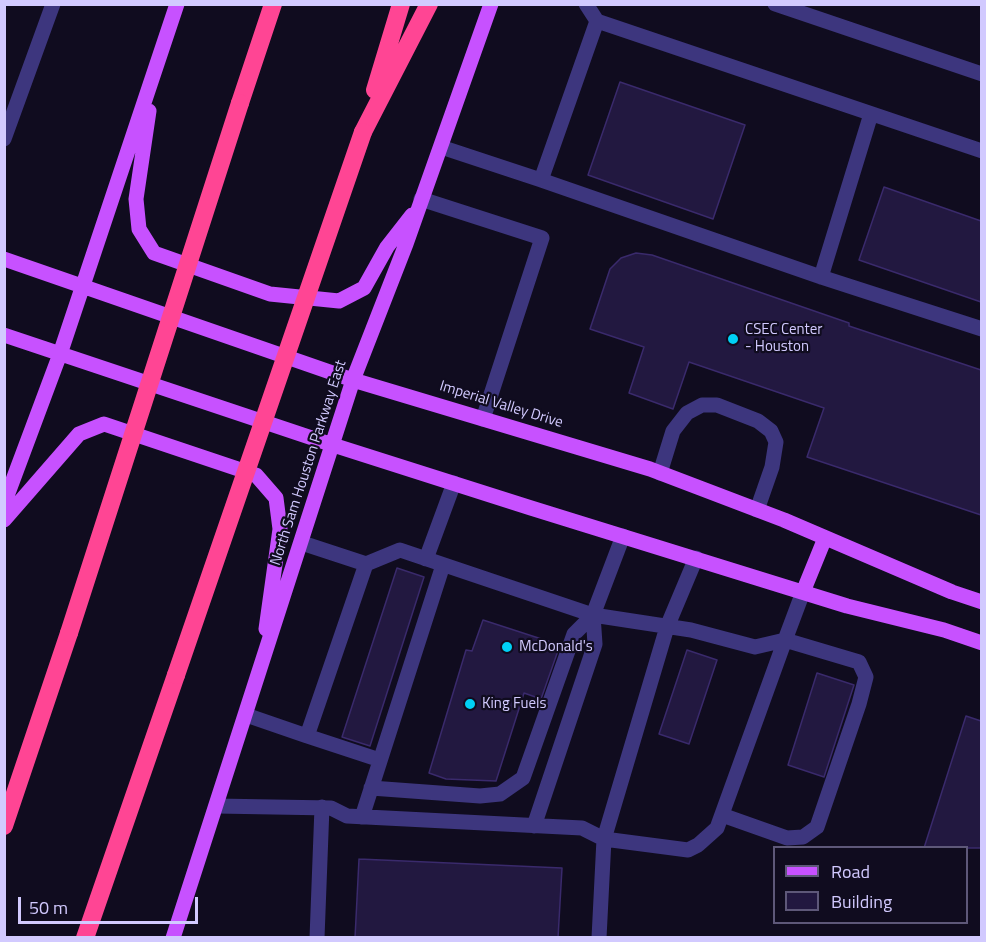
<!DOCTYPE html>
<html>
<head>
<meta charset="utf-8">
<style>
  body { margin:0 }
  #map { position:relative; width:986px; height:942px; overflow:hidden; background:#100c1f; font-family:"Titillium Web",sans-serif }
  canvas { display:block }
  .frame { position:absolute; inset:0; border:6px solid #d2caff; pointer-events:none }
  .legend { position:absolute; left:773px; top:846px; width:195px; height:78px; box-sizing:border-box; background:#100c1f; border:2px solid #5e5879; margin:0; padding:8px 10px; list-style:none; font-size:18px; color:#d2caff }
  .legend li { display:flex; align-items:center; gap:12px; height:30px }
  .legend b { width:30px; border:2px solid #5e5879 }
  .scale { position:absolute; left:18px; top:897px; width:180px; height:27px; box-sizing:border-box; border:3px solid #d2caff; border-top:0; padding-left:8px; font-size:18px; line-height:21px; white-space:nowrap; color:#d2caff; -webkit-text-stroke:4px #100c1f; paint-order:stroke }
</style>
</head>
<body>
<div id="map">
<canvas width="986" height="942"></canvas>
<div class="frame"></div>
<ul class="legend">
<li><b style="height:8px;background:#c751ff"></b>Road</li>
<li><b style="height:16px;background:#221840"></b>Building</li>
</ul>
<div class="scale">50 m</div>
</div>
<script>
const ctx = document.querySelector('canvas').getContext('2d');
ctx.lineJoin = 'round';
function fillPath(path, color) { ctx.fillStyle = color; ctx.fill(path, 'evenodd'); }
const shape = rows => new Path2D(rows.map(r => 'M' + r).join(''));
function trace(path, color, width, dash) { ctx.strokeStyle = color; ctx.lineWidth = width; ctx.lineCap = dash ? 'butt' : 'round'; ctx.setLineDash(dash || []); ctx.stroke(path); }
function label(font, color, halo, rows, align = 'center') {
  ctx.font = font + ' "Titillium Web",sans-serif'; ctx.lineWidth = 4.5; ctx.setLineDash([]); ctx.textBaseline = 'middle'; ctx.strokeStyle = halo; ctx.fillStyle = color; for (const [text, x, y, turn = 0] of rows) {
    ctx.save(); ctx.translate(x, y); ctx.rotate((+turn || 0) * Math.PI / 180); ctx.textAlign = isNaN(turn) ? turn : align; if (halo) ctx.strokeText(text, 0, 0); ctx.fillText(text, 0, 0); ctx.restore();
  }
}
const building = shape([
  [620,82,745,125,713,219,588,175,620,82],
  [884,187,981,221,981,302,859,260,884,187],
  [636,253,652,255,849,323,849,326,981,370,981,515,807,457,824,408,689,362,673,409,629,393,644,347,590,329,610,269,621,258,636,253],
  [397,568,424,577,370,746,342,737,397,568],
  [483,620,560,645,541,699,524,693,496,781,446,779,429,773,466,650,472,651,483,620],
  [687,650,717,660,689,744,659,734,687,650],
  [817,673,854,685,824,777,788,765,817,673],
  [966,716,981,721,981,848,924,848,966,716],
  [359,859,562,868,558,938,355,938,359,859]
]);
fillPath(building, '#221840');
trace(building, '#3a2a6c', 1.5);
trace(shape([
  [586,4,597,21,541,180,821,277,982,329],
  [775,4,982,74],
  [597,21,982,151],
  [4,139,53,4],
  [441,147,541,180],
  [421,199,542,238,483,419],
  [821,277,871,114],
  [660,473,673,431,687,413,702,405,717,405,758,421,771,431,776,442,772,467,757,510],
  [696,558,667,627,604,839,688,850,698,845,717,828,785,640,859,662,866,677,859,704,817,827,803,837,787,838,722,815],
  [426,559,454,483],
  [366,564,400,550,593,615,691,630,755,647,785,640,803,592],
  [246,715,307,736,366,564,302,543],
  [307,736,380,760],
  [371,788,480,796,500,794,523,778,574,634,593,615],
  [216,806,331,808,347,816,582,828,604,839,599,938],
  [362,817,443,565],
  [534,826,595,644,593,615,623,536],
  [317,938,322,807]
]), '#3d367e', 15);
trace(shape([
  [149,111,136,199,139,229,154,253,270,294,339,301,364,288,387,247,412,215],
  [4,259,353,380,650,469,784,520,952,592,982,602],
  [4,335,333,445,531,508,847,606,944,630,982,643],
  [4,504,60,354,177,4],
  [4,520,79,434,104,424,256,475,276,498,280,529,266,629],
  [803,592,825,538],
  [173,938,353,380,406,244,491,4]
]), '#c751ff', 15);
trace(shape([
  [375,90,401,4],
  [240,103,273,4],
  [363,132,429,4],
  [4,826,69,633],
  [85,938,176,675]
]), '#ff4594', 18);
trace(shape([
  [69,633,240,103],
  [176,675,363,132]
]), '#ff4594', 18);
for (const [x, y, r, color] of [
  [733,339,6,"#00d0f5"],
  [507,647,6,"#00d0f5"],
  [470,704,6,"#00d0f5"]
]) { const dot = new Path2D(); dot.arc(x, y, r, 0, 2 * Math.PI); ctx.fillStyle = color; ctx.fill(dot); trace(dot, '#100c1f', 2); }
label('15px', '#d2caff', '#100c1f', [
  ["CSEC Center",745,330],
  ["- Houston",745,347],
  ["McDonald's",519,647],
  ["King Fuels",482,704]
], 'left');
label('15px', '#d2caff', '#100c1f', [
  ["Imperial Valley Drive",501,405,17],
  ["North Sam Houston Parkway East",309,463,-72]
]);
</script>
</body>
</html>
